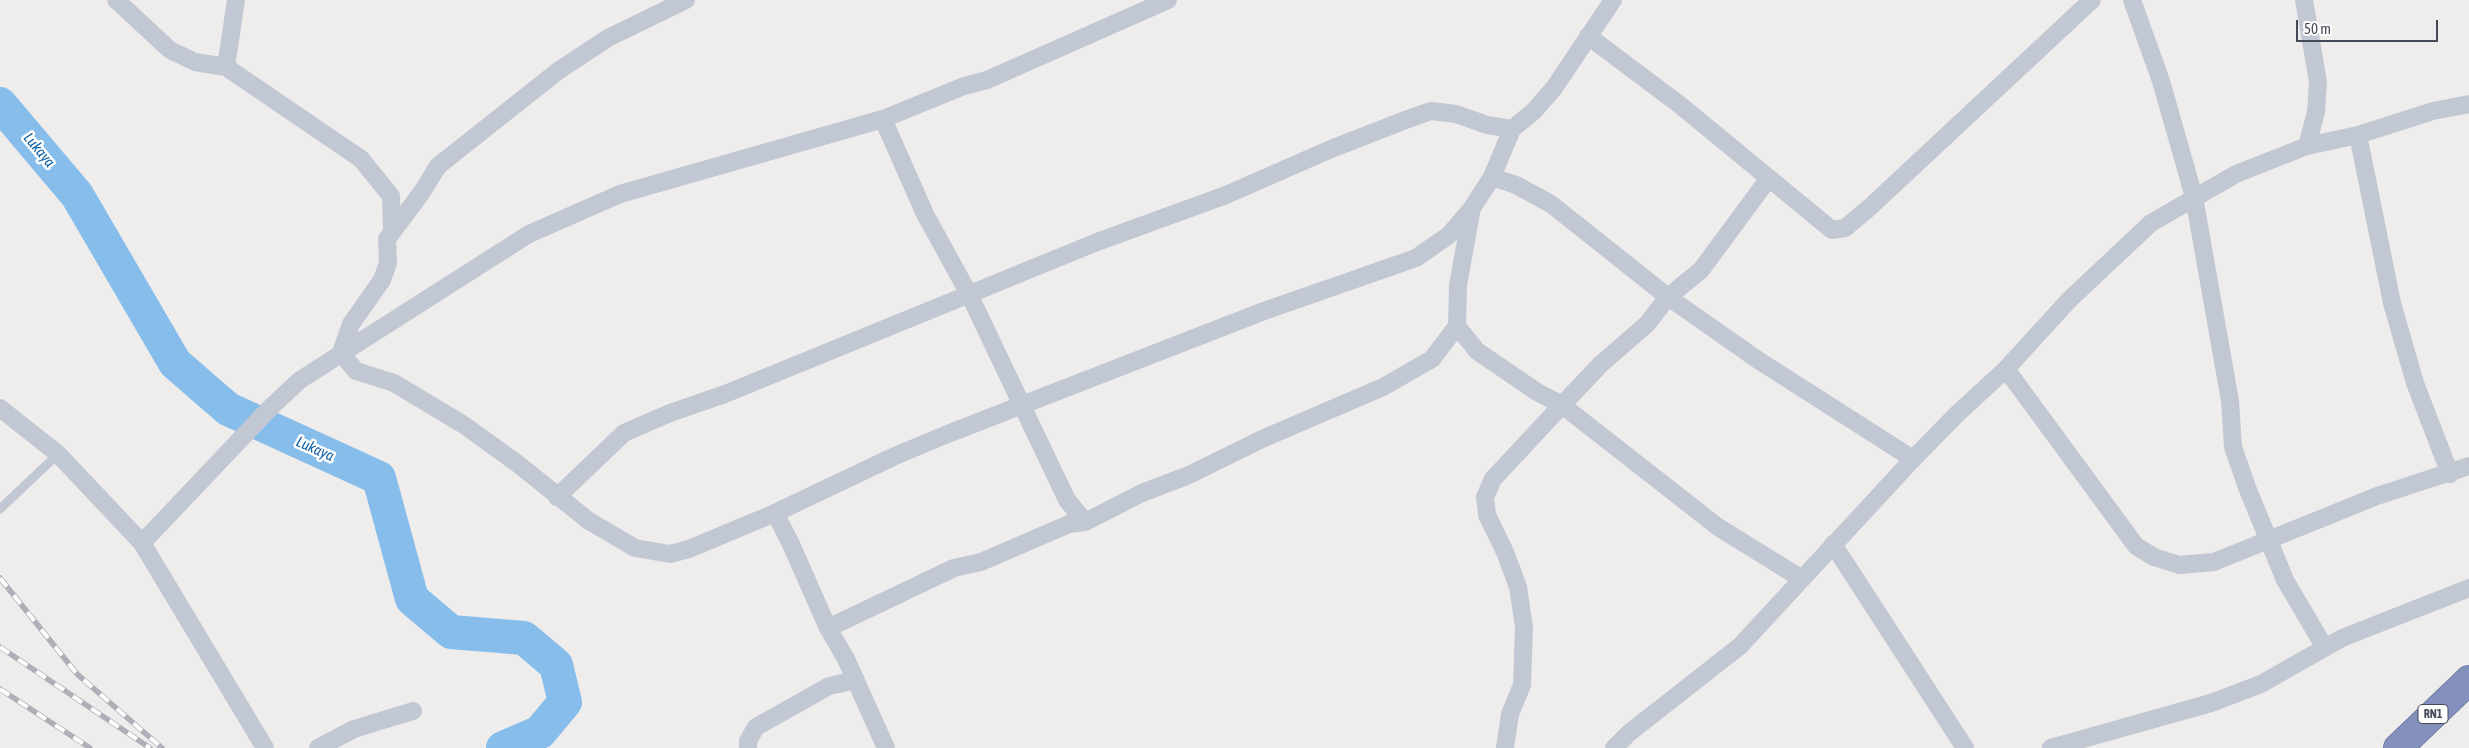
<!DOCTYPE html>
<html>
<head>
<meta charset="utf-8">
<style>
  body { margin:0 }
  #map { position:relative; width:2469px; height:748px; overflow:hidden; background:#efedec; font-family:"Asap Condensed",sans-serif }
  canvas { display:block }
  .scale { position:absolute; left:2296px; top:20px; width:142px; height:22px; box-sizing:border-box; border:2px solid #454a59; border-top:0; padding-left:6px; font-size:15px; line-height:18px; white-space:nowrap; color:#454a59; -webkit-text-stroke:4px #fff; paint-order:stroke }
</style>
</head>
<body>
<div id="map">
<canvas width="2469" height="748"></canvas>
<div class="scale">50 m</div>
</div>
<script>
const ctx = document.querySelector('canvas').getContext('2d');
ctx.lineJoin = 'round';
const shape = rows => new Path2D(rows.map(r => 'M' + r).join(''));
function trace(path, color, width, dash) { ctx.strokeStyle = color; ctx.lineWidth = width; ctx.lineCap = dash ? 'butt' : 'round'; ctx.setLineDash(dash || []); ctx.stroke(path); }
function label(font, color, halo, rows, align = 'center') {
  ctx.font = font + ' "Asap Condensed",sans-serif'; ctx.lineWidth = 5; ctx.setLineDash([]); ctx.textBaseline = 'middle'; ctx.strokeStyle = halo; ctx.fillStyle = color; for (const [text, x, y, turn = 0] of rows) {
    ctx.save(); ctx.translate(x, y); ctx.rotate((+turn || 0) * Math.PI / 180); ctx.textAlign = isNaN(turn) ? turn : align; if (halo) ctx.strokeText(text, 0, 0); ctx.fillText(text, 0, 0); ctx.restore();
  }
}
trace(shape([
  [0,104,77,195,175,363,228,409,379,478,412,599,451,632,524,638,556,665,565,702,540,732,503,748]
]), '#86bdeb', 34);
const highway = shape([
  [2398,748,2469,680]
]);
trace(highway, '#6f7ca8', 30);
trace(shape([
  [0,509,58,454]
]), '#c2c7d4', 9);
trace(shape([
  [116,0,170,50,195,62,226,67,361,159,391,196,392,230],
  [686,0,608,38,558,71,438,166,422,192,387,239,388,263,382,280,351,324,341,353,356,371,394,383,464,425,518,464,589,521,635,548,670,554,689,549,775,513,895,456,945,435,1264,311,1416,258,1449,235,1472,208,1492,177,1512,129,1534,111,1554,88,1613,0],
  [2132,0,2161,81,2194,197,2230,401,2233,447,2248,490,2285,580,2325,648],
  [2304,0,2318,82,2316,112,2307,146],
  [1588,36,1680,105,1832,230,1845,228,1869,208,2092,0],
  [226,67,236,0],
  [883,119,925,214,970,296,1067,500,1085,522],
  [2358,135,2392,303,2415,383,2450,474],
  [1492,177,1516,185,1551,204,1668,297,1758,360,1913,459],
  [1472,208,1458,285,1457,326,1477,351,1537,392,1562,405,1718,527,1802,579],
  [2006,369,2136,546,2154,557,2179,565,2214,562,2377,496,2469,466],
  [0,408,58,454,142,543,265,748],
  [557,497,624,433,670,413,725,394,1097,242,1226,195,1331,149,1408,119,1431,111,1456,114,1487,125,1512,129],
  [775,513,790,542,828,628,846,659,886,748],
  [142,543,270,408,300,380,529,234,620,194,883,119,964,86,987,80,1168,0],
  [1833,544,1965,748],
  [828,628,954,568,981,562,1069,524,1085,522,1142,493,1189,475,1262,439,1383,387,1432,359,1457,326],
  [318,748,354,729,413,711],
  [748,748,748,741,756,727,829,686,856,680],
  [1505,748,1510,714,1522,685,1524,627,1518,587,1505,552,1487,515,1485,497,1493,479,1562,405,1601,364,1647,324,1668,297,1701,270,1769,178],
  [1614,748,1629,733,1740,646,1913,459,1956,415,2006,369,2069,300,2151,223,2236,174,2307,146,2358,135,2433,111,2469,104],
  [2051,748,2211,703,2261,684,2342,638,2469,588]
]), '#c2c7d4', 18);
trace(highway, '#8391bc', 28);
const rail = shape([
  [0,578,77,674,162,748],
  [0,647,150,748],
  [0,689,90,748]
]);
trace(rail, '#aeafb7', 5.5);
trace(rail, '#fff', 4, [11]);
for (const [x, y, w] of [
  [2433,714,30]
]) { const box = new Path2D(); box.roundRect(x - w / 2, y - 9.5, w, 19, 4); ctx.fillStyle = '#fff'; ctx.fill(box); trace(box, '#454a59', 1); }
label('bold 12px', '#454a59', null, [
  ["RN1",2433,714]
]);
label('italic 15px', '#0c5fa5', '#fff', [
  ["Lukaya",39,150,50],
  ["Lukaya",315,449,24]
]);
</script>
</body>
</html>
